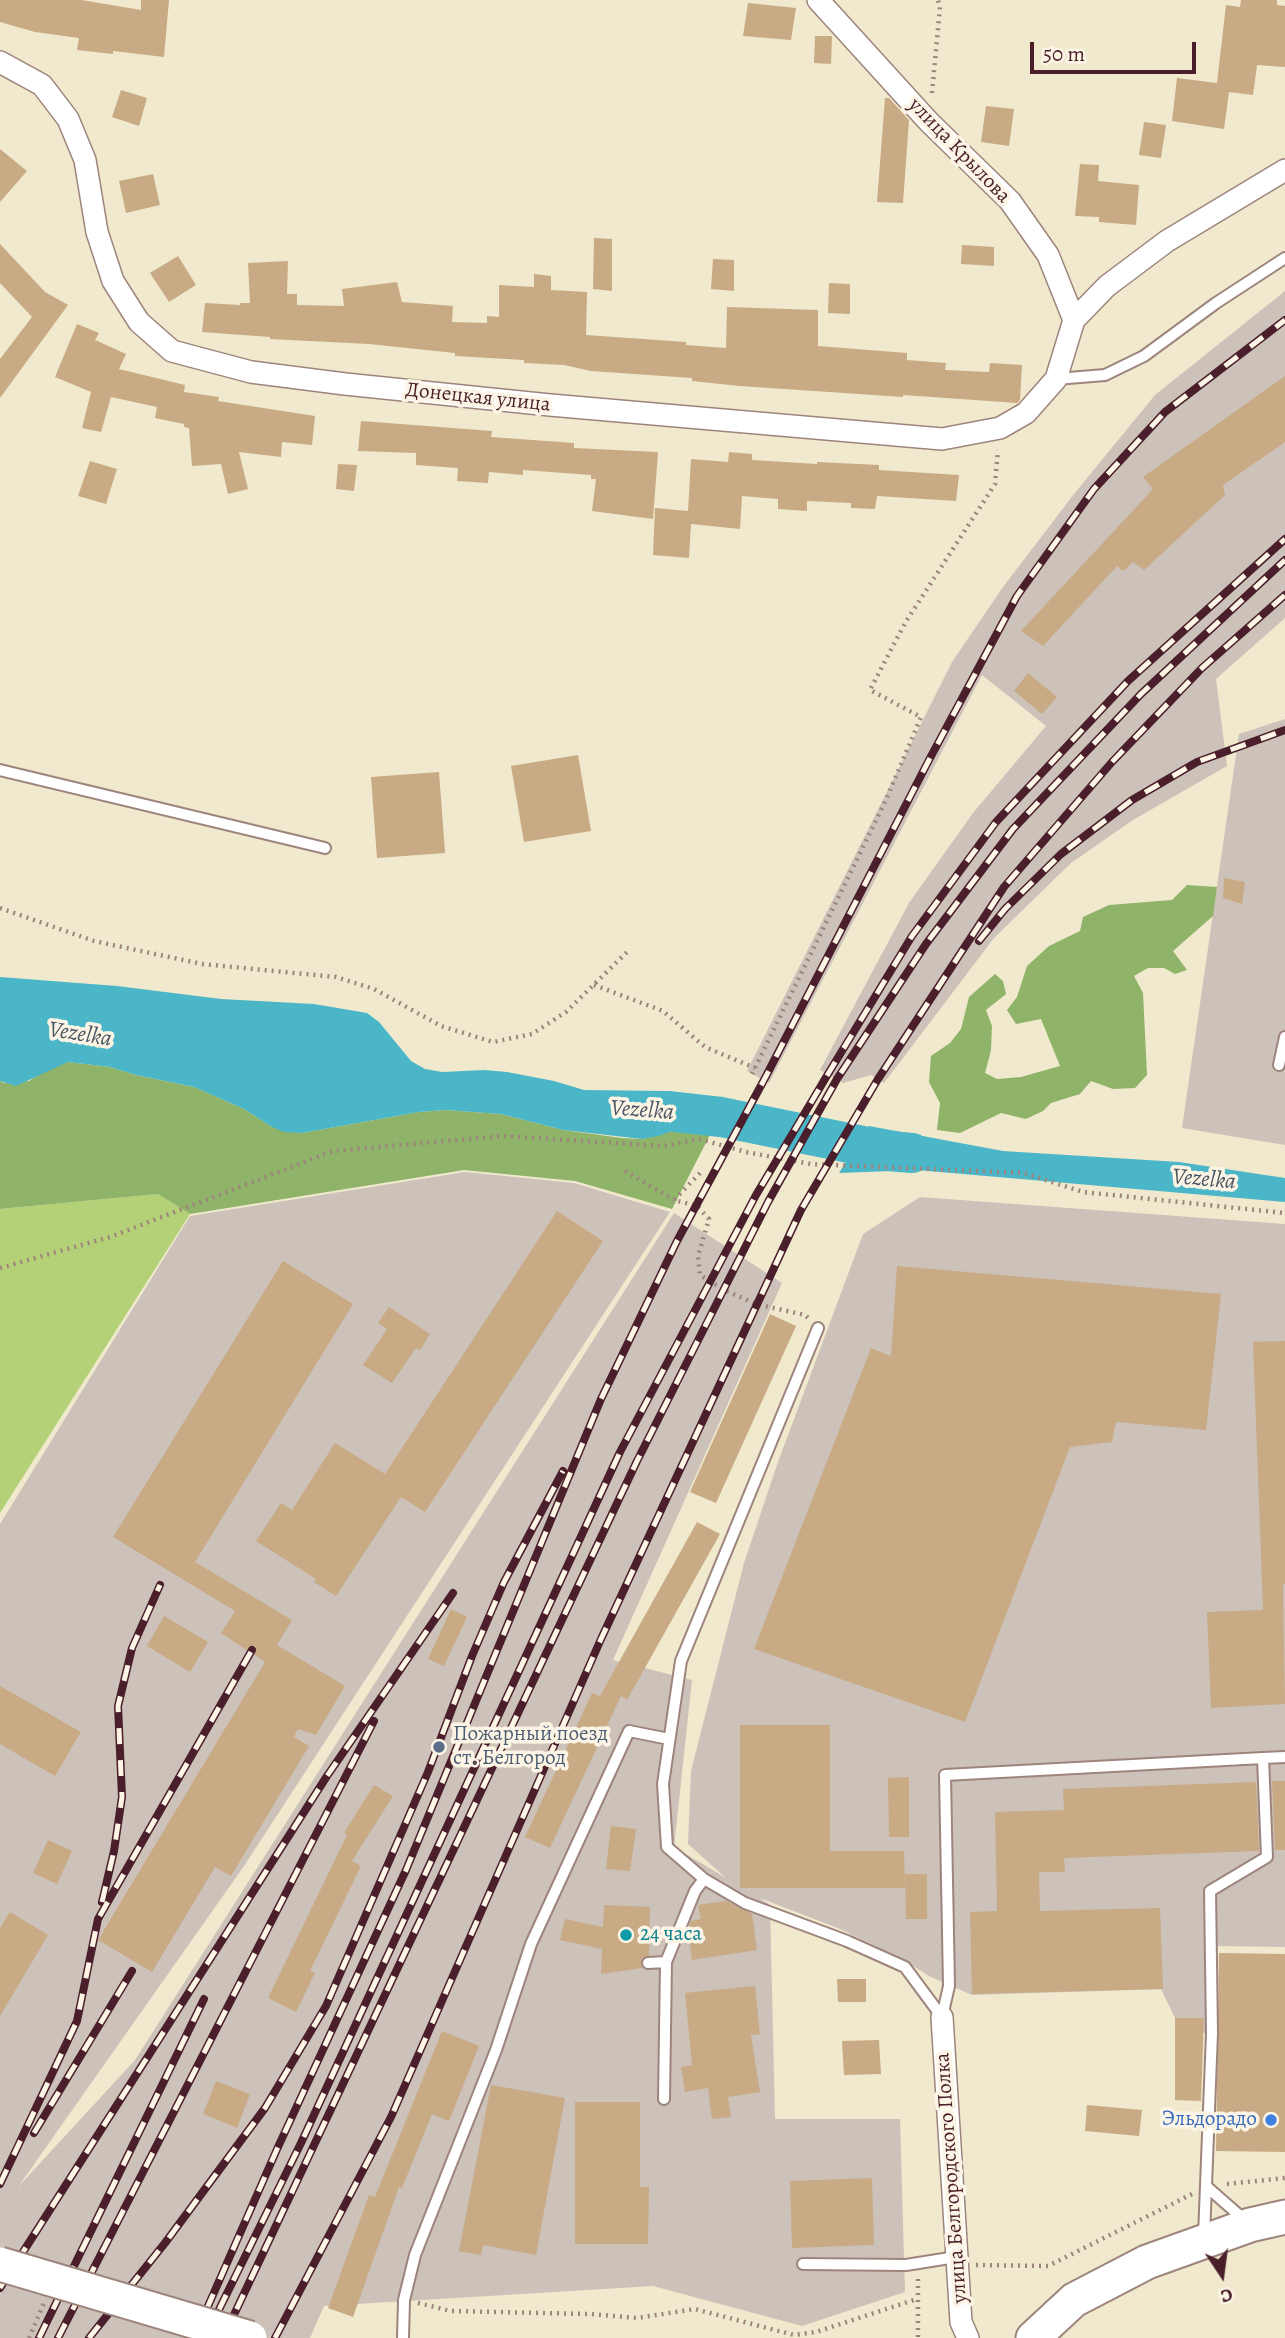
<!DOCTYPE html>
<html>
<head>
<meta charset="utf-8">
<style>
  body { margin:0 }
  #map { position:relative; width:1285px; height:2338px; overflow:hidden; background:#f0e9cd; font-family:Alegreya,serif }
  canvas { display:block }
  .north { position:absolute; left:1187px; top:2240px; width:70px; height:70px; -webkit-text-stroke:5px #fcf5e5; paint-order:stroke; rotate:167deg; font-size:19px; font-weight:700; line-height:28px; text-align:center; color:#4a1f2b }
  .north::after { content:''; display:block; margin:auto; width:24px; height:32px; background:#4a1f2b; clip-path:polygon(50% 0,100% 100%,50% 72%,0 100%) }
  .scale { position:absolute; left:1030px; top:42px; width:166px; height:32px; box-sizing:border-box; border:4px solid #4a1f2b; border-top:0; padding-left:9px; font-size:21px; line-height:24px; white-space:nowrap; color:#4a1f2b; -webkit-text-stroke:5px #fcf5e5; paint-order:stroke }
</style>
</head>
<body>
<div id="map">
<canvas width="1285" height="2338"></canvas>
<div class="north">С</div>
<div class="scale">50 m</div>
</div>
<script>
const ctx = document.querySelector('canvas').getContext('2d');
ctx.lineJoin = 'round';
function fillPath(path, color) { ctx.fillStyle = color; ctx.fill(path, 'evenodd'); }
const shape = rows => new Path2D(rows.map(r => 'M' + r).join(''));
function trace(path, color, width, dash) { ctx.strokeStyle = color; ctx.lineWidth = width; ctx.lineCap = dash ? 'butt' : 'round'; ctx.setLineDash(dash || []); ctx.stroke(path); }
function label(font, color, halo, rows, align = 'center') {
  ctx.font = font + ' Alegreya,serif'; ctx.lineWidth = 7; ctx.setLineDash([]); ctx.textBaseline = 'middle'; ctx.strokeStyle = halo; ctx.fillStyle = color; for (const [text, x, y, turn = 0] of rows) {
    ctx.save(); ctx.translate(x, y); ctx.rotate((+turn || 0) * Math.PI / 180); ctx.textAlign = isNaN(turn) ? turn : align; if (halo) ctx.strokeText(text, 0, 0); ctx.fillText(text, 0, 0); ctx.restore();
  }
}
fillPath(shape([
  [1285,291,1285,618,1216,679,1227,766,1133,820,1071,863,994,938,884,1083,871,1075,843,1083,820,1070,909,903,973,813,1046,726,982,675,769,1083,747,1071,952,662,1003,587,1074,494,1155,395],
  [1285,719,1285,1145,1182,1128,1239,734],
  [465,1172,574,1183,670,1212,244,1866,18,2187,135,2060,674,1213,782,1283,613,1660,692,1680,674,1847,726,1878,688,1844,691,1771,744,1563,778,1462,863,1234,920,1197,1285,1224,1285,1947,1215,1946,1212,2033,1202,2033,1202,2018,1175,2018,1161,1989,972,1995,929,1976,897,1956,840,1929,760,1898,770,1905,775,2119,900,2119,905,2292,802,2326,653,2286,324,2306,310,2338,0,2338,0,1524,190,1216]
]), '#ccc2b9');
fillPath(shape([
  [158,1194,190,1214,0,1513,0,1209]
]), '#b4d178');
fillPath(shape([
  [1187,885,1217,887,1213,916,1173,951,1187,970,1175,974,1164,968,1148,968,1134,976,1143,993,1147,1075,1135,1088,1113,1089,1091,1081,1080,1094,1051,1103,1043,1111,1026,1119,1001,1113,960,1133,937,1130,940,1103,929,1082,931,1056,950,1043,961,1029,969,997,995,974,1003,981,1006,994,986,1010,992,1026,991,1050,985,1073,997,1079,1021,1077,1060,1066,1041,1019,1016,1024,1007,1010,1017,997,1027,966,1049,946,1080,931,1083,917,1109,905,1172,900],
  [68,1062,110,1067,136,1075,194,1087,244,1109,272,1127,302,1133,419,1112,445,1110,501,1114,563,1130,622,1138,642,1139,694,1125,713,1129,672,1209,575,1181,464,1170,190,1214,158,1194,0,1209,0,1081,4,1083,29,1081,44,1071]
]), '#8fb368');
fillPath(shape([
  [0,977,117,986,221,999,314,1004,367,1013,379,1022,411,1061,425,1069,442,1072,484,1070,507,1072,554,1081,584,1090,664,1091,724,1103,724,1109,713,1129,694,1125,682,1127,659,1136,642,1139,563,1130,501,1114,445,1110,419,1112,302,1133,284,1132,272,1127,244,1109,194,1087,136,1075,110,1067,68,1062,16,1086,0,1081],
  [869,1126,1003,1151,1179,1162,1285,1178,1285,1202,917,1170,839,1173]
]), '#4bb6c8');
trace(shape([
  [667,1111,721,1117,888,1151,912,1153]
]), '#4bb6c8', 40);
fillPath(shape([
  [0,0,81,0,141,10,141,0,169,0,164,57,113,51,113,54,77,50,79,38,35,32,0,22],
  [1241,0,1277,0,1277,5,1285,6,1285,67,1257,65,1253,95,1229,92,1224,129,1172,121,1177,78,1217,83,1226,5,1240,7],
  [748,3,796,8,791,40,743,36],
  [815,36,832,36,831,64,814,63],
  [121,90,147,98,139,126,112,117],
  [885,98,889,98,909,120,903,203,877,202],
  [986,106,1014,109,1009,146,981,142],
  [1144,122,1166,125,1161,158,1139,155],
  [0,149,27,171,0,202],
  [1080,164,1099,165,1098,181,1139,185,1136,225,1099,222,1099,217,1075,216],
  [153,174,160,205,126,213,119,181],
  [594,238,612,239,612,291,593,289],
  [0,244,45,292,68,305,0,398,0,359,32,317,0,283],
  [962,245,994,247,994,266,961,264],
  [178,256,196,285,169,302,150,273],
  [713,259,734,260,734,291,711,289],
  [288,261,287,294,297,294,297,305,344,306,342,289,397,282,402,302,453,306,452,322,487,323,487,316,499,317,499,285,534,287,534,274,551,276,551,290,587,292,586,335,686,342,686,345,726,348,727,307,818,310,818,346,907,353,907,360,946,363,945,370,989,372,990,363,1022,365,1020,400,1017,403,903,395,903,397,740,386,692,381,692,378,591,371,564,365,524,363,524,360,455,356,455,353,369,344,270,339,270,337,202,332,205,303,240,305,240,303,250,303,248,263],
  [829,283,850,284,850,314,828,313],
  [77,324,99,333,95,340,126,354,119,369,185,385,184,392,219,397,218,401,315,416,312,445,282,442,281,457,239,452,248,489,228,494,221,464,192,466,189,428,184,427,184,424,155,418,157,407,111,397,101,432,82,428,91,392,55,377],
  [1285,376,1285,442,1223,485,1225,495,1144,570,1133,562,1123,571,1117,566,1043,646,1021,631,1153,489,1143,477],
  [361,421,492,431,491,437,574,443,574,448,658,452,653,519,592,511,596,479,591,479,591,475,523,470,523,475,489,472,488,483,457,481,458,468,416,465,416,453,358,451],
  [729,452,752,454,752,460,817,464,817,462,879,465,879,470,959,475,956,501,877,496,875,509,851,508,851,503,807,501,807,511,778,509,778,499,742,496,740,529,691,524,689,558,653,555,655,508,688,511,691,459,728,462],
  [90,461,117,469,106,504,78,496],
  [338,464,357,465,354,491,336,489],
  [1028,673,1057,697,1042,714,1014,691],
  [578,755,591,831,524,842,511,766],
  [439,772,445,853,377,858,371,777],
  [1224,878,1245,882,1242,904,1223,898],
  [557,1211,603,1241,425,1512,401,1497,336,1596,314,1582,316,1579,256,1541,281,1503,292,1510,335,1443,385,1474],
  [283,1261,353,1304,195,1562,292,1620,277,1645,345,1686,316,1735,298,1729,294,1737,309,1746,231,1876,215,1867,152,1972,98,1940,265,1662,221,1633,235,1611,113,1537],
  [897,1266,1221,1294,1206,1430,1116,1422,1112,1442,1070,1447,965,1722,754,1649,871,1348,891,1356],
  [389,1307,430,1334,420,1350,416,1348,392,1383,363,1365,387,1329,378,1323],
  [770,1314,796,1326,716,1503,690,1492],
  [1285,1341,1285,1584,1283,1584,1285,1704,1211,1708,1207,1612,1263,1610,1253,1342],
  [697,1522,720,1534,627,1700,621,1696,550,1848,525,1837,592,1693,600,1696],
  [451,1609,467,1617,444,1666,428,1659],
  [164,1616,208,1642,190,1672,147,1646],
  [0,1686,81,1732,55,1776,0,1744],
  [740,1725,830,1725,830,1851,904,1851,905,1888,740,1888],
  [909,1777,909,1837,889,1837,888,1778],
  [1272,1781,1285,1781,1285,1850,1275,1850],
  [1256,1782,1259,1851,1064,1858,1065,1872,1039,1872,1040,1911,1160,1908,1163,1989,972,1994,970,1912,997,1911,995,1812,1064,1810,1063,1789],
  [374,1785,393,1796,352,1861,361,1866,310,1971,315,1973,296,2012,268,1998,347,1835,344,1833],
  [611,1826,636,1829,630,1871,606,1869],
  [48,1840,72,1851,57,1884,33,1873],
  [905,1874,927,1874,927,1919,906,1919],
  [726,1901,752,1914,757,1950,692,1960,688,1930,691,1921,701,1919,698,1905],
  [604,1905,650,1907,649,1955,641,1959,642,1968,601,1974,602,1949,560,1940,565,1919,603,1927],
  [10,1912,48,1935,0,2016,0,1928],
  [1219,1953,1285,1954,1285,2152,1216,2151],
  [837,1979,866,1979,866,2002,838,2002],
  [755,1986,760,2034,751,2035,760,2092,728,2097,731,2117,712,2119,708,2088,685,2092,681,2067,692,2065,685,1993],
  [1175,2018,1204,2018,1201,2101,1175,2100],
  [442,2031,479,2046,449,2121,432,2114,402,2188,399,2187,353,2317,328,2308,369,2195,375,2197],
  [879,2040,881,2074,844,2075,842,2041],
  [216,2081,250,2094,237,2128,203,2114],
  [491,2085,565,2098,536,2255,483,2245,481,2255,459,2251],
  [575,2102,640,2102,640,2187,649,2187,648,2244,575,2244],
  [1087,2105,1142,2110,1139,2136,1085,2131],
  [872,2178,874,2245,792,2248,790,2181]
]), '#c8aa85');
const service = shape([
  [1056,379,1105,375,1144,356,1216,303,1285,258],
  [0,770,325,848],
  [1279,1065,1285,1037],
  [818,1328,681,1661,663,1784,667,1847,704,1879,745,1903,847,1941,905,1967,942,2017],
  [1263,1758,1285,1757],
  [666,1962,695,1891,704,1879],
  [648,1963,666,1962,664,2099],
  [942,2017,949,1986,945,1775,1263,1758,1267,1857,1210,1891,1212,2033,1204,2236],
  [1207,2187,1247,2222],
  [803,2264,906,2265,956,2257],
  [403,2338,404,2300,415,2255,496,2050,531,1944,629,1731,669,1739]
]);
const minor = shape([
  [818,0,929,122,1010,201,1048,255,1074,320],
  [0,62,42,85,68,119,85,160,97,232,113,281,139,322,172,351,251,372,345,384,550,405,942,439,1000,428,1026,413,1056,379,1074,320,1107,286,1167,241,1285,170],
  [942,2017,961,2322,968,2338]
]);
const primary = shape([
  [1033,2338,1074,2300,1147,2262,1250,2225,1285,2217]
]);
trace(service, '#9d847c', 14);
trace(minor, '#9d847c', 24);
trace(primary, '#9d847c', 37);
trace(shape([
  [932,93,940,7,938,0],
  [0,908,94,941,202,964,336,977,374,989,441,1026,493,1042,532,1034,566,1012,627,952],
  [594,985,663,1011,705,1047,755,1068],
  [752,1074,885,802,921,717,870,690,905,623,995,484,998,450],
  [625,1171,674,1200],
  [700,1173,674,1200,697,1206,709,1219,698,1256,700,1275,724,1290,756,1304,805,1315,808,1318],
  [0,1268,110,1237,333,1151,502,1136,664,1146,699,1139,746,1152,811,1164,1024,1173,1083,1192,1285,1213],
  [1227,2184,1285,2178],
  [976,2265,1048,2266,1192,2194],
  [918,2279,918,2338],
  [418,2303,451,2311,590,2314,637,2318,695,2309,794,2335,816,2332,917,2299],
  [29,2338,44,2303]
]), '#9d847c', 4.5, [2, 5]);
trace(service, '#fff', 10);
trace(minor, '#fff', 21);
trace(primary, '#fff', 33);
const rail = shape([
  [979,941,1005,909,1061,854,1132,800,1197,762,1285,730],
  [102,1902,114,1851,122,1797,118,1706,132,1648,160,1585],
  [34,2133,132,1971],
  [0,2184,77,2021,98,1919,252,1650],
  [0,2288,327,1776,453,1593],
  [39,2338,204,1999],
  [58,2338,374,1721],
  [89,2338,165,2243,265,2108,326,2006,428,1772,472,1656,504,1582,563,1471],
  [194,2338,278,2147,406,1870,601,1399,677,1241,764,1080,929,760,1017,596,1094,489,1165,412,1285,320],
  [205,2338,301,2143,620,1452,756,1195,828,1074,912,936,996,822,1128,681,1285,539],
  [223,2338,637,1461,768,1202,837,1079,926,944,1013,829,1141,694,1285,560],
  [275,2338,391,2117,601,1639,801,1210,878,1079,1004,887,1112,762,1202,668,1285,595]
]);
trace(rail, '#4a1f2b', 8);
trace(rail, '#fcf5e5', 5, [16]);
const primaryBridge = shape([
  [0,2264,250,2338]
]);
trace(primaryBridge, '#9d847c', 37, []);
trace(primaryBridge, '#fff', 33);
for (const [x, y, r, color] of [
  [439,1747,7,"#5c6f8a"],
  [626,1935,7,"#0f9aa8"],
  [1271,2120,7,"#3f7fe0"]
]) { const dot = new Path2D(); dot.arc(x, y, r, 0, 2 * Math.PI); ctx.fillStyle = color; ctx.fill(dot); trace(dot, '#fcf5e5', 2.5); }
label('21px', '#4a1f2b', '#fcf5e5', [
  ["улица Крылова",959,151,46],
  ["Донецкая улица",478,398,6],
  ["улица Белгородского Полка",952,2178,-94]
]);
label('21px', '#4e5e75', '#fcf5e5', [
  ["Пожарный поезд",453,1735],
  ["ст. Белгород",453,1759]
], 'left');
label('21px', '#0d838f', '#fcf5e5', [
  ["24 часа",640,1935]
], 'left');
label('21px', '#366cbe', '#fcf5e5', [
  ["Эльдорадо",1257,2120]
], 'right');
label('italic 23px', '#4a5462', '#fcf5e5', [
  ["Vezelka",80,1035,9],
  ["Vezelka",642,1111,4],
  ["Vezelka",1204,1180,5]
]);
</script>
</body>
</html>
